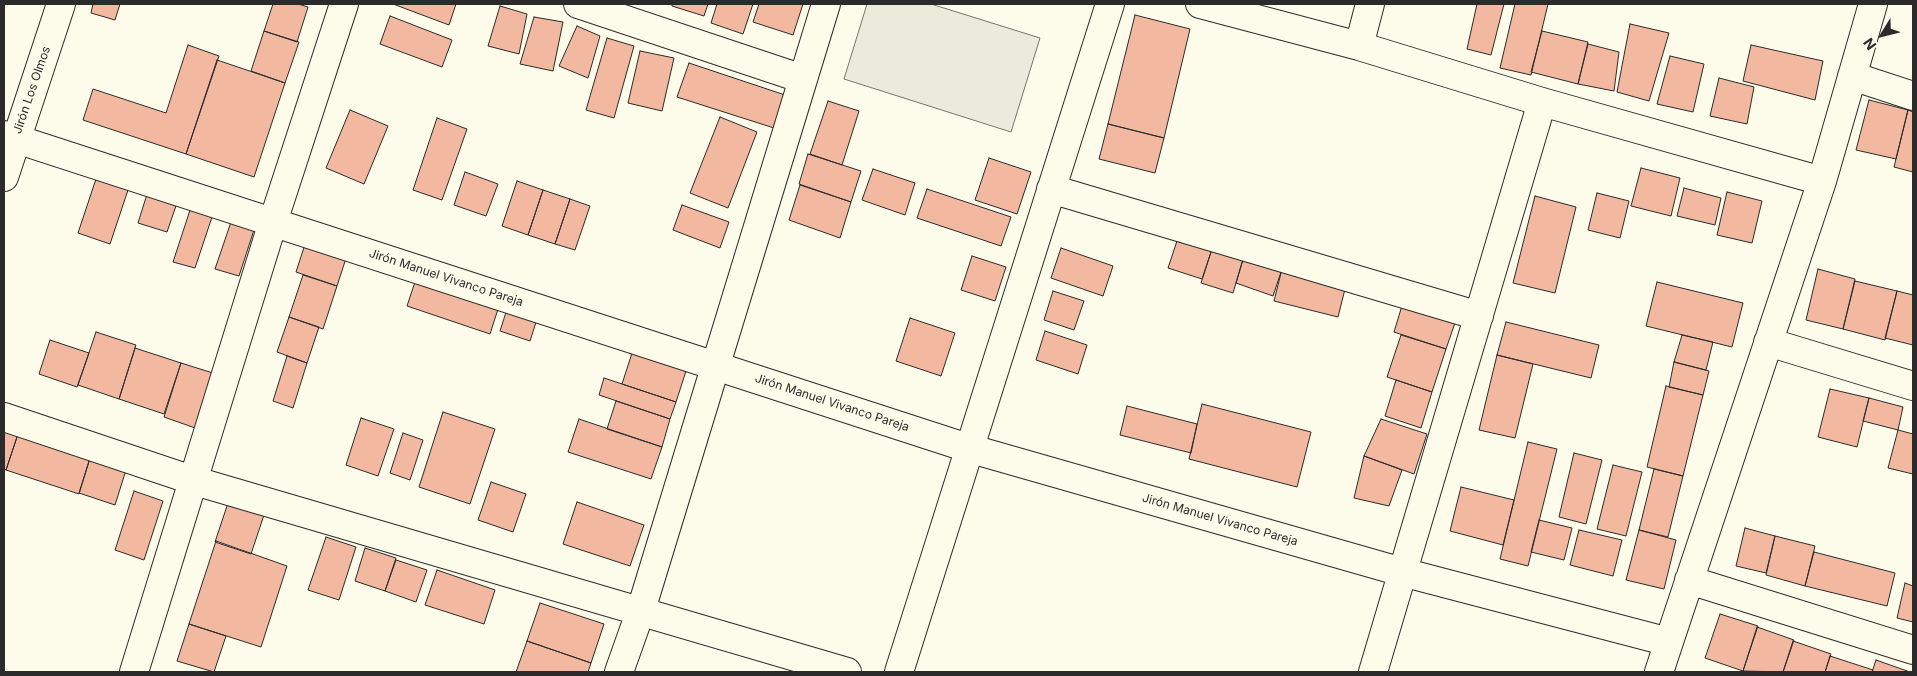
<!DOCTYPE html>
<html>
<head>
<meta charset="utf-8">
<style>
  body { margin:0 }
  #map { position:relative; width:1917px; height:676px; overflow:hidden; background:#fdfbea; font-family:Inter,sans-serif }
  canvas { display:block }
  .frame { position:absolute; inset:0; border:5px solid #2b2b2b; pointer-events:none }
  .north { position:absolute; left:1857px; top:10px; width:50px; height:50px; -webkit-text-stroke:4px #fdfbea; paint-order:stroke; rotate:234deg; font-size:14px; font-weight:700; line-height:20px; text-align:center; color:#2b2b2b }
  .north::after { content:''; display:block; margin:auto; width:18px; height:22px; background:#2b2b2b; clip-path:polygon(50% 0,100% 100%,50% 72%,0 100%) }
</style>
</head>
<body>
<div id="map">
<canvas width="1917" height="676"></canvas>
<div class="frame"></div>
<div class="north">N</div>
</div>
<script>
const ctx = document.querySelector('canvas').getContext('2d');
ctx.lineJoin = 'round';
function fillPath(path, color) { ctx.fillStyle = color; ctx.fill(path, 'evenodd'); }
const shape = rows => new Path2D(rows.map(r => 'M' + r).join(''));
function trace(path, color, width, dash) { ctx.strokeStyle = color; ctx.lineWidth = width; ctx.lineCap = dash ? 'butt' : 'round'; ctx.setLineDash(dash || []); ctx.stroke(path); }
function label(font, color, halo, rows, align = 'center') {
  ctx.font = font + ' Inter,sans-serif'; ctx.lineWidth = 4; ctx.setLineDash([]); ctx.textBaseline = 'middle'; ctx.strokeStyle = halo; ctx.fillStyle = color; for (const [text, x, y, turn = 0] of rows) {
    ctx.save(); ctx.translate(x, y); ctx.rotate((+turn || 0) * Math.PI / 180); ctx.textAlign = isNaN(turn) ? turn : align; if (halo) ctx.strokeText(text, 0, 0); ctx.fillText(text, 0, 0); ctx.restore();
  }
}
const green = shape([
  [867,4,931,4,1040,38,1011,132,844,79,867,4]
]);
fillPath(green, '#ecebdb');
trace(green, '#74746e', 1);
const building = shape([
  [93,4,120,4,115,20,91,13,93,4],
  [273,4,298,4,308,7,297,42,264,31,273,4],
  [393,4,456,4,449,25,393,4],
  [672,4,708,4,704,16,672,6,672,4],
  [717,4,753,4,743,34,711,23,717,4],
  [759,4,803,4,793,35,753,22,759,4],
  [1477,4,1504,4,1491,55,1467,49,1477,4],
  [1515,4,1548,4,1531,75,1500,68,1515,4],
  [500,6,527,14,519,54,488,46,500,6],
  [1135,15,1190,29,1164,138,1108,124,1135,15],
  [390,16,452,40,442,67,380,44,390,16],
  [534,17,563,22,553,71,520,64,534,17],
  [1630,24,1669,33,1649,101,1617,92,1630,24],
  [577,26,600,36,588,78,559,66,577,26],
  [264,31,299,42,285,83,251,71,264,31],
  [1542,31,1588,42,1578,84,1531,72,1542,31],
  [607,38,634,46,614,118,586,110,607,38],
  [1588,44,1619,52,1614,91,1578,84,1588,44],
  [188,45,219,56,186,154,83,120,93,89,166,113,188,45],
  [1751,45,1823,61,1815,100,1743,81,1751,45],
  [640,51,674,58,662,111,628,103,640,51],
  [1670,56,1704,64,1693,112,1657,104,1670,56],
  [217,60,285,83,254,177,186,154,217,60],
  [689,63,785,95,774,128,677,97,689,63],
  [1719,78,1754,87,1747,124,1710,116,1719,78],
  [1869,100,1908,110,1896,159,1856,150,1869,100],
  [828,101,859,111,842,165,810,154,828,101],
  [350,110,388,126,364,184,326,168,350,110],
  [1908,110,1913,112,1913,172,1894,167,1908,110],
  [720,117,757,132,728,208,690,193,720,117],
  [437,118,467,129,442,200,413,190,437,118],
  [1108,124,1164,138,1155,173,1099,159,1108,124],
  [808,154,861,171,851,202,799,184,808,154],
  [989,158,1031,172,1017,214,975,200,989,158],
  [1641,168,1680,178,1671,216,1631,206,1641,168],
  [873,169,915,183,905,215,862,200,873,169],
  [465,172,498,184,486,216,454,205,465,172],
  [98,173,130,184,110,244,78,233,98,173],
  [517,181,543,190,528,235,502,226,517,181],
  [800,185,851,202,840,238,789,220,800,185],
  [1684,188,1721,198,1715,225,1677,216,1684,188],
  [927,189,1011,217,1001,246,917,218,927,189],
  [543,190,570,199,555,244,528,235,543,190],
  [148,191,178,200,167,232,138,223,148,191],
  [1727,192,1762,201,1752,243,1717,235,1727,192],
  [1597,193,1629,201,1620,238,1588,230,1597,193],
  [1535,196,1576,207,1555,293,1513,283,1535,196],
  [570,199,590,206,575,250,555,244,570,199],
  [193,201,215,208,195,268,173,262,193,201],
  [682,205,729,222,720,248,673,230,682,205],
  [231,222,254,230,239,276,215,269,231,222],
  [308,235,349,249,337,286,296,272,308,235],
  [1179,235,1213,246,1202,279,1168,268,1179,235],
  [1213,246,1244,256,1233,293,1201,283,1213,246],
  [1061,248,1113,266,1103,296,1051,278,1061,248],
  [972,256,1006,267,995,301,961,290,972,256],
  [1244,256,1282,269,1273,296,1236,283,1244,256],
  [1282,269,1346,285,1338,317,1274,301,1282,269],
  [1818,269,1855,279,1843,329,1806,320,1818,269],
  [303,275,337,286,323,329,289,317,303,275],
  [1855,281,1897,291,1885,340,1843,329,1855,281],
  [415,282,498,309,490,334,407,306,415,282],
  [1657,282,1743,303,1732,347,1646,326,1657,282],
  [1053,291,1084,301,1074,330,1044,320,1053,291],
  [1897,291,1913,295,1913,345,1885,338,1897,291],
  [1404,299,1457,317,1446,349,1394,332,1404,299],
  [508,306,538,316,530,341,500,331,508,306],
  [289,317,319,327,307,363,277,352,289,317],
  [910,318,955,333,941,376,896,361,910,318],
  [1506,322,1599,345,1591,378,1497,355,1506,322],
  [1045,331,1087,345,1078,374,1036,360,1045,331],
  [96,332,136,345,119,399,78,385,96,332],
  [1401,335,1446,349,1432,392,1387,377,1401,335],
  [1682,335,1713,342,1706,370,1674,362,1682,335],
  [50,340,89,353,77,387,39,374,50,340],
  [135,348,181,363,164,414,119,399,135,348],
  [633,350,687,368,676,402,622,384,633,350],
  [1497,355,1533,364,1515,438,1479,430,1497,355],
  [287,356,307,363,293,408,273,401,287,356],
  [1674,362,1709,371,1703,395,1669,387,1674,362],
  [181,363,216,374,198,429,164,417,181,363],
  [604,378,676,402,670,419,599,395,604,378],
  [1396,380,1432,392,1421,428,1385,416,1396,380],
  [1666,386,1703,395,1683,476,1647,467,1666,386],
  [1830,389,1869,398,1857,447,1818,437,1830,389],
  [1869,398,1903,407,1898,430,1863,421,1869,398],
  [616,401,670,419,662,447,607,429,616,401],
  [1202,404,1311,432,1297,487,1189,459,1202,404],
  [1127,406,1197,424,1191,453,1120,435,1127,406],
  [443,412,495,429,470,504,419,487,443,412],
  [361,418,394,429,378,476,346,465,361,418],
  [579,419,662,447,651,479,568,452,579,419],
  [1381,419,1427,434,1414,474,1364,456,1381,419],
  [4,429,18,434,6,470,4,469,4,429],
  [1898,430,1913,434,1913,474,1888,468,1898,430],
  [403,433,423,440,410,480,390,473,403,433],
  [18,434,90,458,79,494,6,470,18,434],
  [1528,442,1557,449,1528,566,1500,559,1528,442],
  [1574,453,1602,460,1586,524,1559,517,1574,453],
  [1364,456,1402,470,1389,506,1354,498,1364,456],
  [90,458,126,470,115,505,79,493,90,458],
  [1613,465,1642,472,1626,536,1597,529,1613,465],
  [1654,469,1683,476,1668,537,1639,530,1654,469],
  [491,482,526,494,513,532,478,520,491,482],
  [1461,487,1514,500,1503,545,1450,531,1461,487],
  [134,491,163,501,144,560,115,550,134,491],
  [229,500,265,512,251,554,215,542,229,500],
  [577,502,644,525,630,566,563,544,577,502],
  [1539,520,1572,528,1564,560,1531,552,1539,520],
  [1745,528,1775,536,1766,573,1736,566,1745,528],
  [1579,530,1622,540,1613,576,1570,565,1579,530],
  [1639,530,1676,540,1664,589,1626,580,1639,530],
  [1775,536,1815,546,1805,586,1766,575,1775,536],
  [326,537,356,547,339,600,308,590,326,537],
  [216,541,287,566,261,647,189,624,216,541],
  [365,548,396,558,385,591,355,581,365,548],
  [1814,552,1895,573,1887,606,1805,586,1814,552],
  [396,560,427,570,416,602,385,591,396,560],
  [437,570,495,590,484,624,425,605,437,570],
  [1905,583,1913,586,1913,622,1897,618,1905,583],
  [540,603,604,624,591,663,527,641,540,603],
  [1720,614,1758,626,1743,671,1705,658,1720,614],
  [189,624,226,636,214,672,177,661,189,624],
  [1757,627,1794,640,1783,672,1743,671,1757,627],
  [527,641,591,663,588,672,516,672,527,641],
  [1793,641,1831,654,1825,672,1783,672,1793,641],
  [1830,656,1873,670,1872,672,1825,672,1830,656],
  [1876,660,1910,672,1872,672,1876,660]
]);
fillPath(building, '#f2b8a0');
trace(building, '#2b2b2b', 1);
const minor = shape([
  [578,4,803,79],
  [1200,4,1359,46,1542,102,1822,181],
  [1359,46,1370,4],
  [1852,76,1913,96],
  [4,135,968,448,1402,572,1669,642],
  [4,177,61,4],
  [1051,189,1479,316],
  [1768,342,1913,386],
  [4,417,195,481,847,672],
  [1689,580,1913,650],
  [134,672,273,222,344,4],
  [619,672,641,610,826,4],
  [899,672,1110,4],
  [1373,672,1542,102],
  [1659,672,1822,181,1873,4]
]);
trace(minor, '#2b2b2b', 30);
trace(minor, '#fdfbea', 28);
label('12px', '#2b2b2b', '#fdfbea', [
  ["Jirón Los Olmos",32,90,-71],
  ["Jirón Manuel Vivanco Pareja",446,278,18],
  ["Jirón Manuel Vivanco Pareja",832,403,18],
  ["Jirón Manuel Vivanco Pareja",1220,520,16]
]);
</script>
</body>
</html>
